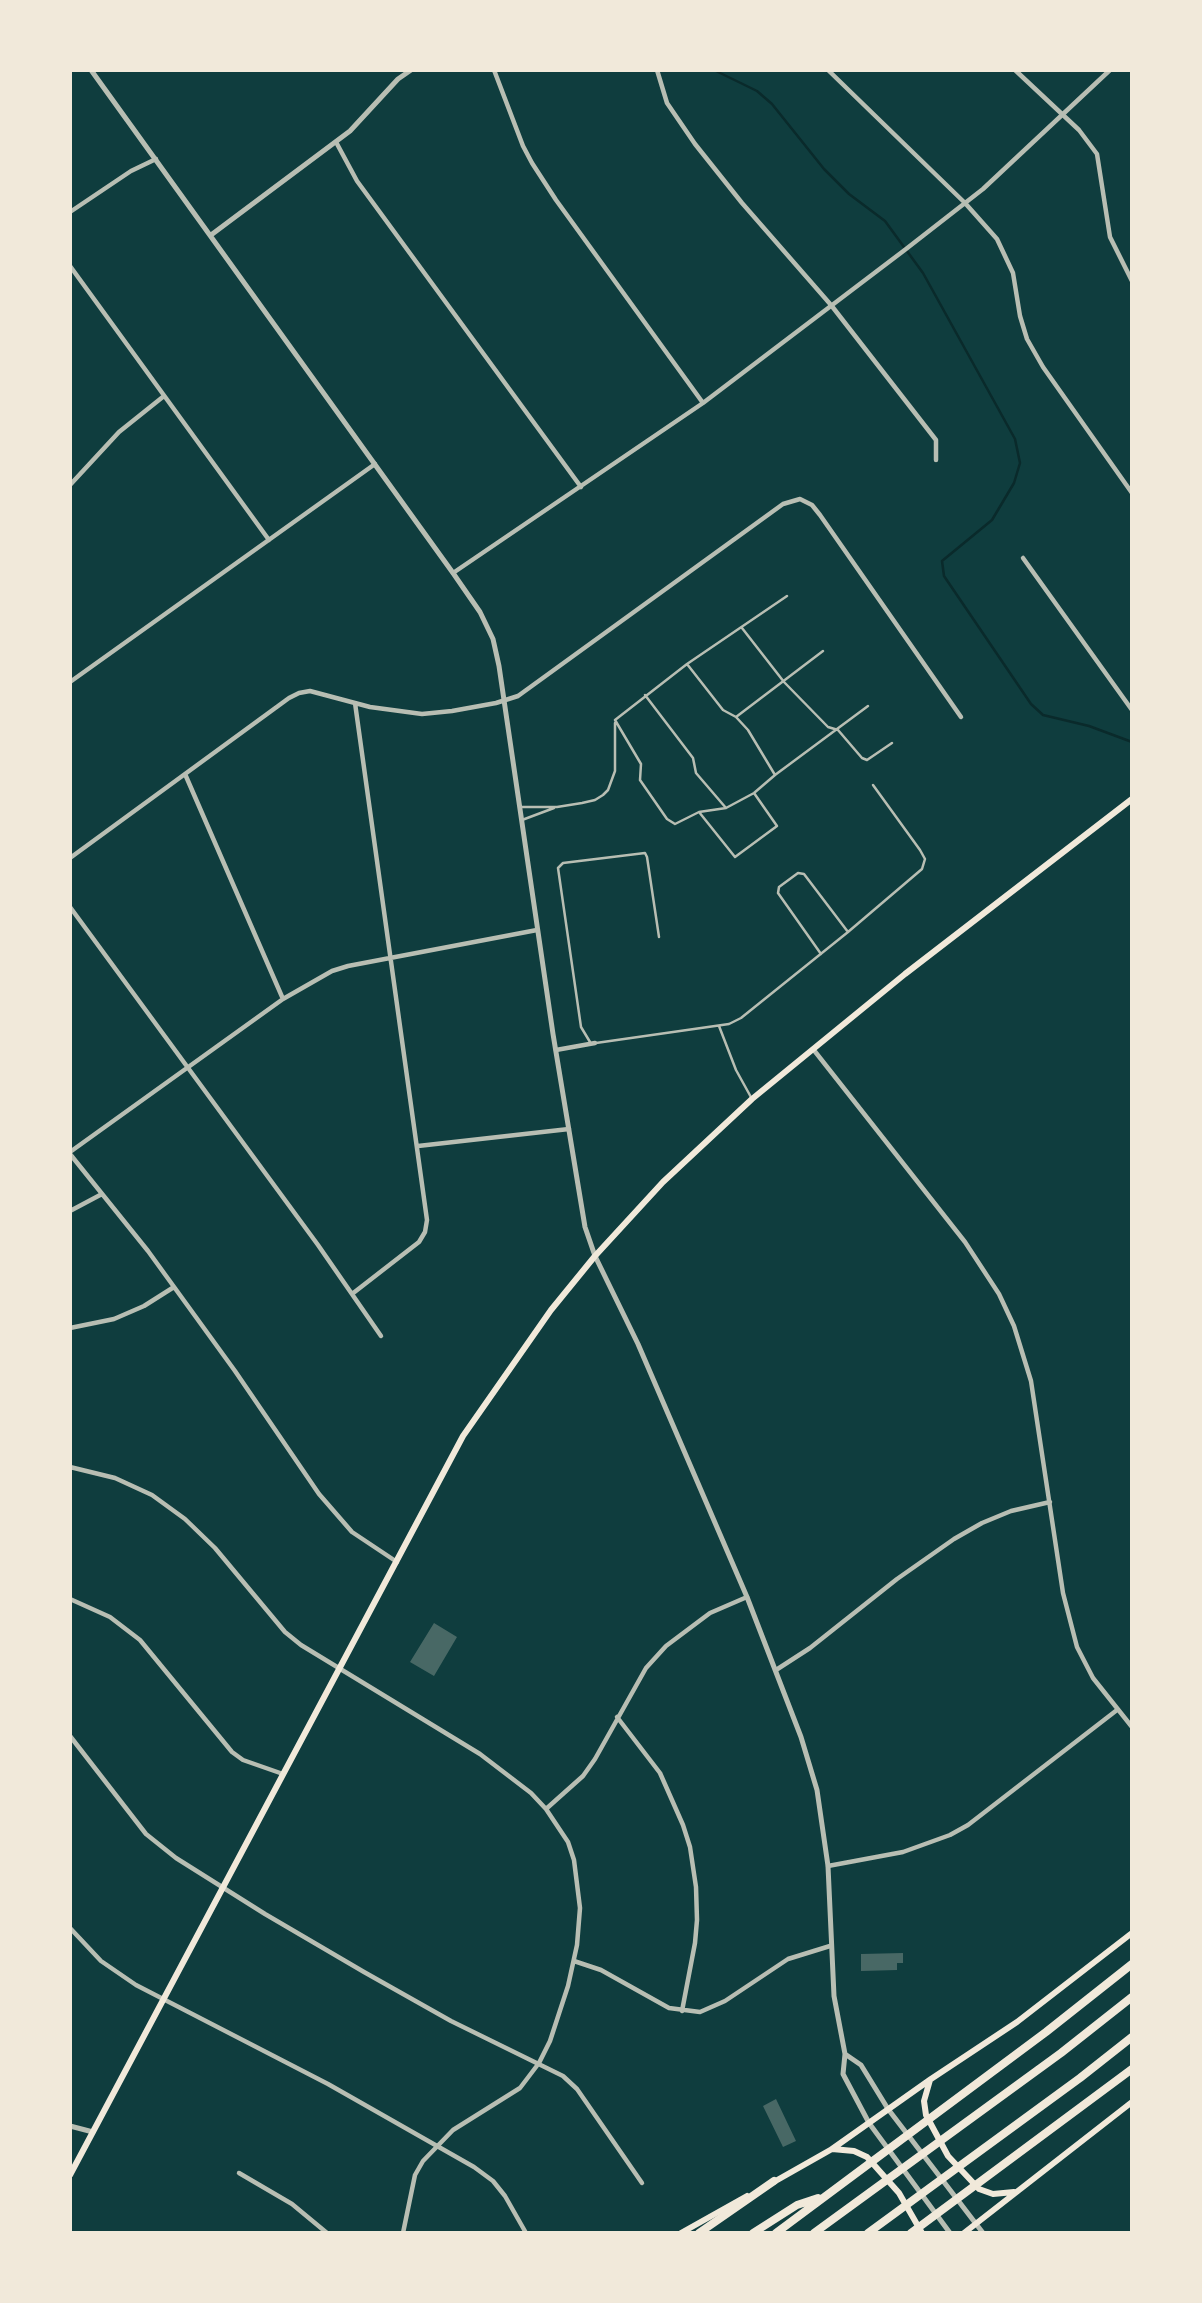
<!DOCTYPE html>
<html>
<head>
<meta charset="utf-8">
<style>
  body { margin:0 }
  #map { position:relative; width:1202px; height:2303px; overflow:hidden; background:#0f3d3e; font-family:Rubik,sans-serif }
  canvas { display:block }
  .frame { position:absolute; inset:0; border:72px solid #f1e9da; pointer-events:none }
</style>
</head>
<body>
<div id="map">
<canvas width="1202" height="2303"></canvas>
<div class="frame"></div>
</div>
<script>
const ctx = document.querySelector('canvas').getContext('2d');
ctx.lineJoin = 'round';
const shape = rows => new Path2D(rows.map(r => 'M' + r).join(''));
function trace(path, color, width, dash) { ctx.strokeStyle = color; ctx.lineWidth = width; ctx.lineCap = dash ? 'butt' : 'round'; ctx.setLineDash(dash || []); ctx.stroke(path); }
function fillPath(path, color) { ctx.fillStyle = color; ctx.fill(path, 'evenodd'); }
trace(shape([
  [714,70,757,91,772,104,824,169,849,194,885,221,923,273,1015,439,1020,463,1014,483,992,520,942,561,944,576,1031,704,1043,715,1089,726,1132,742]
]), '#0a2a2b', 2.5);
fillPath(shape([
  [434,1623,457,1637,434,1676,410,1662],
  [903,1953,903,1963,897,1963,897,1970,861,1971,861,1954],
  [776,2099,796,2141,783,2147,763,2106]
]), '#486865');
trace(shape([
  [742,628,784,682,828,727,838,730,862,758,867,760,892,743],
  [687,664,723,710,736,717,748,730,775,775],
  [645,695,693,758,696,773,726,808],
  [736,717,823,651],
  [615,720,641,764,640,780,667,819,675,824,699,812,726,808,754,793,775,775,868,706],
  [615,720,687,664,787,596],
  [520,807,557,807,582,803,595,800,603,795,608,790,615,771,615,723],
  [699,812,735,857,777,826,754,793],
  [522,820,554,808],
  [821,954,778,893,779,887,798,873,804,874,848,932],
  [719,1026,736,1070,752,1099],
  [590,1042,581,1027,558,868,563,863,645,853,647,857,659,937],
  [596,1043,729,1024,741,1018,848,932,922,869,925,859,920,850,873,785]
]), '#b8beb3', 2.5);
trace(shape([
  [494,70,523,146,532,163,556,200,703,403],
  [657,70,667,103,695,144,742,203,831,305,936,440,936,460],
  [828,70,965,203,997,239,1013,273,1020,316,1027,339,1043,367,1132,493],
  [1015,70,1079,130,1097,154,1110,237,1132,281],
  [336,142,357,181,581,487],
  [70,212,131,171,156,159],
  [70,266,269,540],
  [70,485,119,432,164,396],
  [1023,558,1132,710],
  [453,573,703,403,906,249,983,189,1110,70],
  [70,682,375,464],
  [185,774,283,999],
  [70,858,289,698,299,693,310,691,370,707,422,714,452,711,496,703,518,696,783,504,800,499,812,505,820,515,961,717],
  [70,907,318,1245,381,1336],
  [813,1049,965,1242,999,1294,1014,1326,1031,1381,1063,1593,1077,1647,1093,1678,1132,1727],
  [556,1050,595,1043],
  [418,1146,569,1129],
  [70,1152,283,999,332,971,348,966,537,930],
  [70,1154,148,1251,235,1371,319,1494,352,1532,397,1562],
  [70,1211,102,1194],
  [352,1294,419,1242,425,1232,427,1220,355,703],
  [70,1328,114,1319,144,1306,174,1287],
  [70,1467,115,1478,152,1495,185,1519,215,1548,285,1632,301,1645,480,1754,531,1793,546,1809,568,1842,574,1860,580,1908,577,1945,568,1986,550,2041,539,2063,520,2088,453,2130,423,2161,415,2175,403,2233],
  [70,1599,110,1617,140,1640,232,1752,243,1760,283,1774],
  [776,1670,810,1648,897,1579,954,1539,982,1523,1011,1511,1050,1502],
  [617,1717,660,1773,683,1825,690,1847,696,1887,697,1920,695,1943,682,2011],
  [70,1736,146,1834,176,1858,265,1914,364,1972,451,2021,563,2076,577,2089,642,2183],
  [546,1809,583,1776,595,1759,646,1668,666,1646,710,1613,747,1597],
  [828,1866,903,1852,950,1835,968,1825,1117,1710],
  [70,1928,101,1961,136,1985,328,2084,474,2167,493,2181,505,2196,526,2233],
  [574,1961,601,1970,669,2008,700,2012,725,2001,788,1959,830,1946],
  [239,2173,292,2204,327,2233]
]), '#b8beb3', 4.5);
trace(shape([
  [91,70,453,573,480,612,493,639,499,666,553,1034,585,1227,595,1256,638,1344,747,1597,801,1737,817,1790,828,1866,834,1996,845,2054,843,2074,869,2123,950,2233],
  [211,235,350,131,398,79,411,70],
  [845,2054,861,2065,888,2109,983,2233],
  [70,2126,93,2132]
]), '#b8beb3', 5);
trace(shape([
  [930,2080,924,2101,926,2115,948,2156,979,2189,993,2194,1014,2192],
  [832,2149,854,2151,867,2157,899,2193,922,2233],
  [70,2175,463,1436,551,1310,595,1256,663,1182,752,1099,905,974,1132,799],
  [772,2183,832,2149,931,2079,1017,2022,1132,1933],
  [681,2233,747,2196],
  [964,2233,1132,2102]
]), '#f1e9da', 6);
trace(shape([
  [699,2233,774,2181],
  [753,2233,797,2205,818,2198],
  [776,2233,1046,2032,1132,1964],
  [814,2233,1061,2053,1132,1997],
  [868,2233,1080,2078,1132,2037],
  [911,2233,1132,2069]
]), '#f1e9da', 8);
</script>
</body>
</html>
